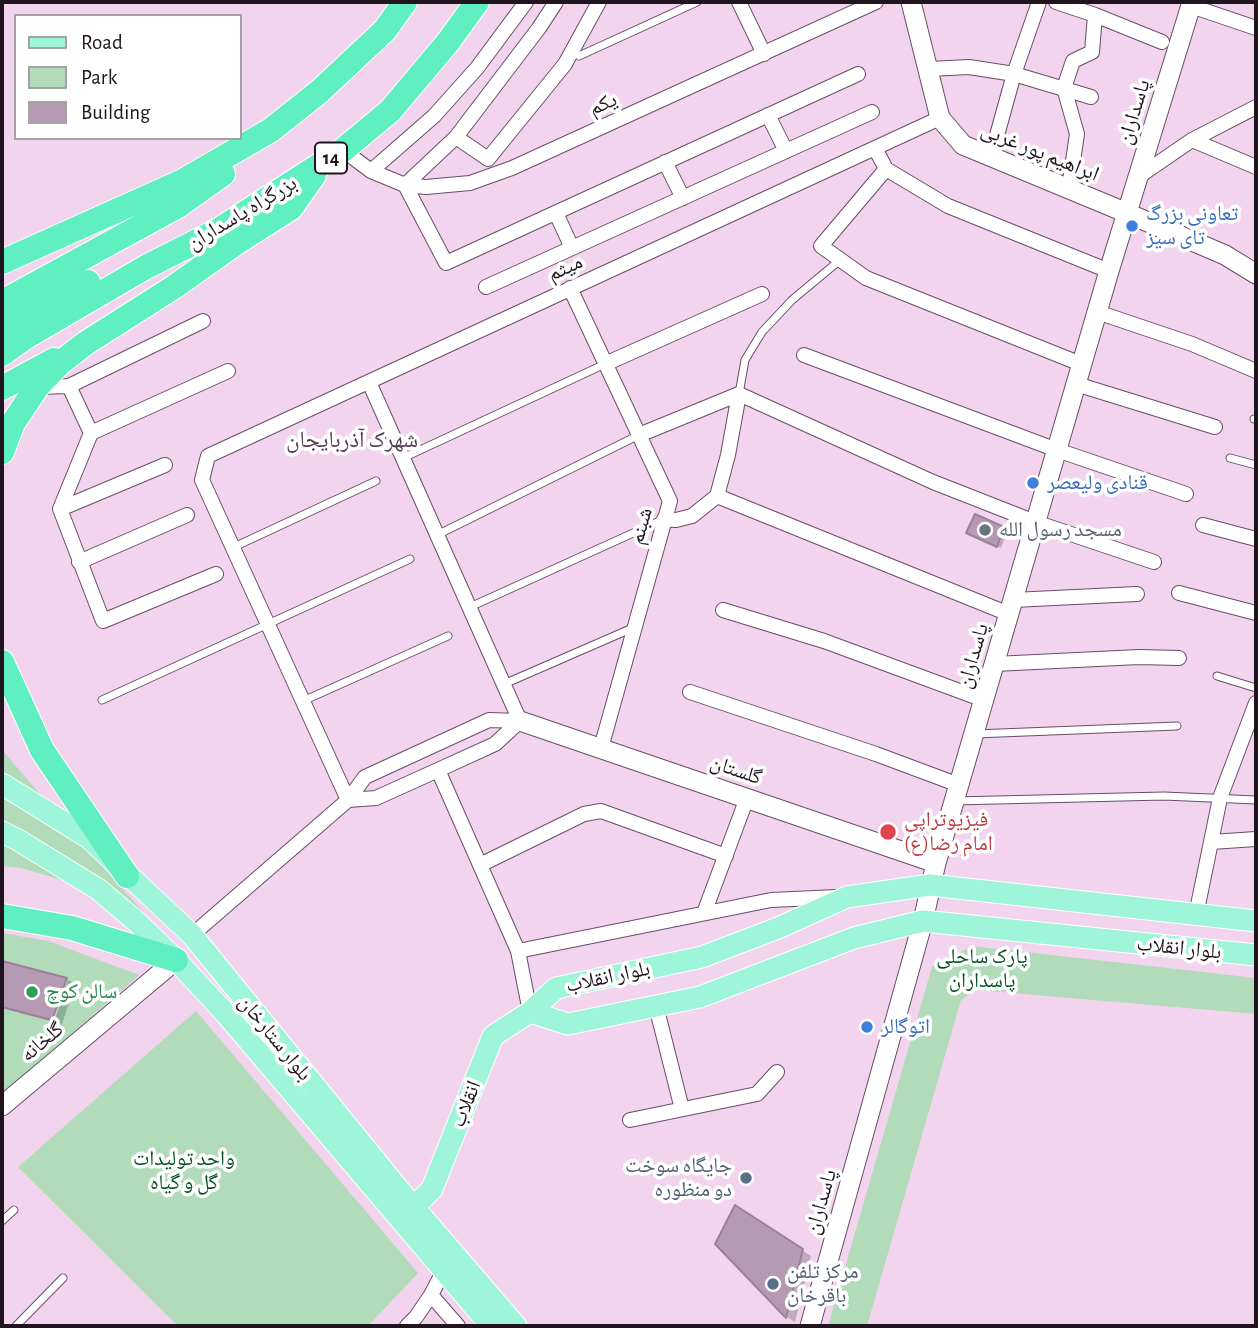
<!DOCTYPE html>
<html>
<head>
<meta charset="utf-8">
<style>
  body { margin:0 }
  #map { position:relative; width:1258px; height:1328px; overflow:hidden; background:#f3d4ef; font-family:"Alegreya Sans",sans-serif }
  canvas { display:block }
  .frame { position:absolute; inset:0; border:4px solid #20151f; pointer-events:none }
  .legend { position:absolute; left:14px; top:14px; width:228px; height:126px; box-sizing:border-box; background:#fff; border:2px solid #a6a1a5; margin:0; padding:9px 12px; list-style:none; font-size:21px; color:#20151f }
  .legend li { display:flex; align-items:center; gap:14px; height:35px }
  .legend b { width:35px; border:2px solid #a6a1a5 }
</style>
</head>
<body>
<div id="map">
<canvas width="1258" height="1328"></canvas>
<div class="frame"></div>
<ul class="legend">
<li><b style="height:9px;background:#9ff5d9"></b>Road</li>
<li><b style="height:19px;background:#b1dbb9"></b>Park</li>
<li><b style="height:19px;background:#b699b3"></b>Building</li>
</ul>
</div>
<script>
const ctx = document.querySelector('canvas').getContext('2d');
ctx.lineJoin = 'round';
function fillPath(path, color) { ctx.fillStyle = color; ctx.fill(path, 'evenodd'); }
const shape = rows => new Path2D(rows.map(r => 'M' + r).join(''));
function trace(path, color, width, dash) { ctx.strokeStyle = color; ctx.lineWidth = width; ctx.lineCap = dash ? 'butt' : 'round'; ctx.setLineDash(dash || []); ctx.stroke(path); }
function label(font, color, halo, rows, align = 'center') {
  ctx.font = font + ' "Alegreya Sans","Noto Naskh Arabic",sans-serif'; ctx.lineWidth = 7; ctx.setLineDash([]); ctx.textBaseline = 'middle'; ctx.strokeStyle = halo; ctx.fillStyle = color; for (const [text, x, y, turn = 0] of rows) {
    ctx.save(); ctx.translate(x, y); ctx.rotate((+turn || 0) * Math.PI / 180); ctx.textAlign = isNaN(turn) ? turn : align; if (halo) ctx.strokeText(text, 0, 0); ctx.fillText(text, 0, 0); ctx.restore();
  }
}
fillPath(shape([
  [2,750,102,866,175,947,76,884,21,868,2,866],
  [2,933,48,941,139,975,2,1095],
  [972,946,1256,978,1256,1014,977,990,961,1000,867,1326,828,1326,932,967],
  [196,1011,418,1273,368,1326,178,1326,18,1167]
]), '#b1dbb9');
fillPath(shape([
  [1004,528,1008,530,1001,548,972,535],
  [2,962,65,979,50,1021,2,1008],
  [68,980,75,984,62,1024,54,1022],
  [745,1213,811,1256,795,1322,787,1317,717,1244]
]), '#0003');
const building = shape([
  [975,514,1004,527,997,547,966,533,975,514],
  [2,961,67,978,52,1020,2,1007,2,961],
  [735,1205,803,1249,786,1318,715,1244,735,1205]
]);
fillPath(building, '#b699b3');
trace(building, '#9c809a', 2);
const lane = shape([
  [579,56,697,2],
  [739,394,745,360,762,332,792,300,840,260],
  [1254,419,1256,419],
  [403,458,605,364],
  [1230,458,1256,465],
  [437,535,639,435],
  [234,547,376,481],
  [470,607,664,519],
  [1217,676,1256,688],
  [504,684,635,627],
  [102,700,410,559],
  [303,701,448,636],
  [975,734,1177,726],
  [955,801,1164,796,1256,800],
  [2,1221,14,1210],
  [16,1326,63,1278]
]);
const street = shape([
  [556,2,539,28,456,137,405,185,446,263,858,74],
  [739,2,764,54],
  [1056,2,1095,15,1162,42],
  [1191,6,1256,28],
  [929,69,969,67,1014,74,1091,97],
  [768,115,786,151],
  [456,137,488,159,565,64,599,2],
  [1192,140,1256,167],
  [875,148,886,169,948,206,1109,271],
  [343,150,371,171,405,185,426,187,470,183,512,168,876,2],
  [991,157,1014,74,1039,2],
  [665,162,683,198],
  [886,169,821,246,866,278,1081,364],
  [371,171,434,116,477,68,526,2],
  [1138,177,1192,140,1256,107],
  [1069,188,1077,134,1064,88,1073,61,1092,52,1095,15],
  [556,213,572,248],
  [486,287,872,112],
  [570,288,670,501,601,748],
  [1097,312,1192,344,1256,371],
  [804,355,1057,450,1186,494],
  [605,364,762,294],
  [369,382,520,721],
  [1076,384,1215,427],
  [69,386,203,321],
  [37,387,69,386,91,433,60,509,103,621,216,574],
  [739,394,933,482,1035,522,1154,562],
  [91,433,228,371],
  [639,435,739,394],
  [717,496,1009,614],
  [60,509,165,465],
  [664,519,676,520,692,516,717,496,728,455,739,394],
  [1203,525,1256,539],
  [79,562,187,515],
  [1179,593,1256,613],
  [1013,600,1137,594],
  [723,610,824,641,984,700],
  [994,664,1139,657,1179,658],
  [690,692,876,754,959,785],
  [438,770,518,951,530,1012],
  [348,800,202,480,208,456,940,118],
  [348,800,376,798,438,770,495,744,520,721],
  [1211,842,1256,839],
  [480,865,584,814,601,811,726,856],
  [704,913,747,798],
  [1196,915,1220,798,1256,703],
  [192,935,348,800,365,777,489,720,520,721],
  [518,951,771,900,837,897],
  [656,1006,682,1109],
  [630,1120,757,1094,777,1072],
  [431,1295,458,1326],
  [407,1326,416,1317,431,1295,444,1270]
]);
const secondary = shape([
  [911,2,940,118,963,145,1127,213,1225,255,1256,274],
  [520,721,936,863],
  [2,1106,176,960],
  [810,1326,923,921,936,863,1109,271,1192,2]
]);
const primary = shape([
  [2,784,89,838,192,935,405,1197,516,1326],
  [2,832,18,840,98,889,138,923,176,960,226,1014,491,1326],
  [530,1012,568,1024,700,997,854,938,923,921,1256,955],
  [414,1207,432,1189,493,1036,530,1012,556,988,702,957,778,928,847,897,930,885,1256,921]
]);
const highway = shape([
  [2,262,183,181,271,130,320,91,385,30,405,2],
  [2,302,178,206,223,174],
  [2,329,88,282],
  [2,354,26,337,146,267,217,231,343,150,390,111,448,42,477,2],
  [2,388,54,360],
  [2,452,13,423,37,387,60,363,86,343,174,287,236,243,291,208,314,175],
  [2,662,42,750,127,876],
  [2,916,72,928,176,960]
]);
trace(lane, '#674e65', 9);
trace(street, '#674e65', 16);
trace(secondary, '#674e65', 21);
trace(primary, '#fff', 23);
trace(highway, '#fff', 26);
trace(lane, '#fff', 7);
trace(street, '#fff', 14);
trace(secondary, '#fff', 19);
trace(primary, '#9ff5d9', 21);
trace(highway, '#5fefc0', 24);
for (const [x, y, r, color] of [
  [1132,226,7,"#3f7fe0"],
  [1033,483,7,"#3f7fe0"],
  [985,530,7,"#6b7280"],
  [888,832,9,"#e0444e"],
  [32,992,7,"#2e9e5b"],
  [867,1027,7,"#3f7fe0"],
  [746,1178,7,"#5c6f8a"],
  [773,1284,7,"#5c6f8a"]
]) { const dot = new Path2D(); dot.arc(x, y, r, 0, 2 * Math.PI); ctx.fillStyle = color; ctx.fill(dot); trace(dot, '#fff', 2.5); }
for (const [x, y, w] of [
  [331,158,32]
]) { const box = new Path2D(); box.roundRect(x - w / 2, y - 15.5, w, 31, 5); ctx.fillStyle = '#fff'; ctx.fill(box); trace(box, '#20151f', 2); }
label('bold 19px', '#20151f', null, [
  ["14",331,158]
]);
label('21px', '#20151f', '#fff', [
  ["یکم",603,104,-24],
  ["پاسداران",1134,112,-73],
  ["ابراهیم پور غربی",1040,152,22],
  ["بزرگراه پاسداران",242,213,-31],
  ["میثم",565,268,-25],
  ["شبنم",641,526,-74],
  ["پاسداران",973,656,-74],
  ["گلستان",736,770,19],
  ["بلوار انقلاب",1179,948,6],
  ["بلوار انقلاب",608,977,-12],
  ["بلوار ستارخان",275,1038,51],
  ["گلخانه",42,1042,-40],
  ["انقلاب",466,1104,-68],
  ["پاسداران",821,1202,-74]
]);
label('21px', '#366cbe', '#fff', [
  ["تعاونی بزرگ",1146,214],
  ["تای سیز",1146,238],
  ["قنادی ولیعصر",1047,483],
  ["اتوگالر",881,1027]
], 'left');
label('21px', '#5b616d', '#fff', [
  ["مسجد رسول الله",999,530]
], 'left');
label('21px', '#be3a42', '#fff', [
  ["فیزیوتراپی",904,820],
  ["امام رضا(ع)",904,844]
], 'left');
label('21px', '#005223', '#fff', [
  ["پارک ساحلی",982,957],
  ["پاسداران",982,981],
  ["واحد تولیدات",184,1159],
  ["گل و گیاه",184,1183]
]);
label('21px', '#27864d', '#fff', [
  ["سالن کوچ",46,992]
], 'left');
label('21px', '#4e5e75', '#fff', [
  ["جایگاه سوخت",732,1166],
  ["دو منظوره",732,1190],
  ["مرکز تلفن",787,1272,"left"],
  ["باقرخان",787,1296,"left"]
], 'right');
label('23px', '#563d54', '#fff', [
  ["شهرک آذربایجان",352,440]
]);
</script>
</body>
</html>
